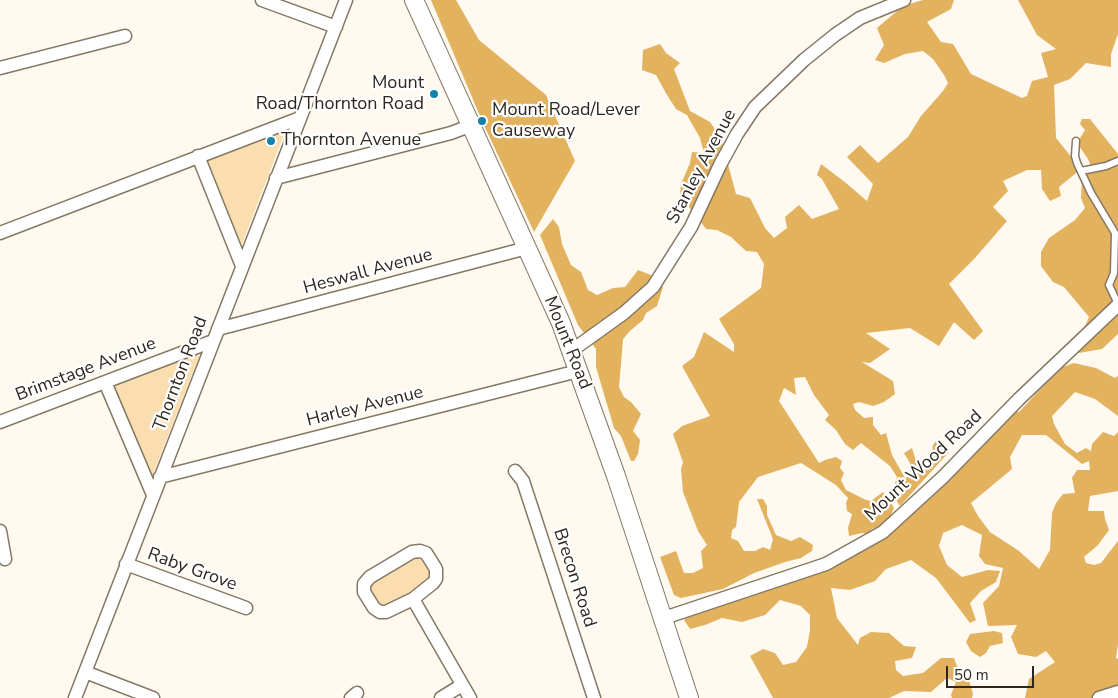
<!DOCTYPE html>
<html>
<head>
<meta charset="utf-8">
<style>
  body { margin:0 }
  #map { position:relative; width:1118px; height:698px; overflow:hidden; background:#fff9f0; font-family:"Nunito Sans",sans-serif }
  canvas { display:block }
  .scale { position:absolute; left:946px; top:666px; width:88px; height:22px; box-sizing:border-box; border:2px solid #2d271f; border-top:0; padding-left:6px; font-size:15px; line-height:18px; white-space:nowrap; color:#2d271f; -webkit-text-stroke:4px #fff; paint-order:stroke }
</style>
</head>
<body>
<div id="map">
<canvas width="1118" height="698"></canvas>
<div class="scale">50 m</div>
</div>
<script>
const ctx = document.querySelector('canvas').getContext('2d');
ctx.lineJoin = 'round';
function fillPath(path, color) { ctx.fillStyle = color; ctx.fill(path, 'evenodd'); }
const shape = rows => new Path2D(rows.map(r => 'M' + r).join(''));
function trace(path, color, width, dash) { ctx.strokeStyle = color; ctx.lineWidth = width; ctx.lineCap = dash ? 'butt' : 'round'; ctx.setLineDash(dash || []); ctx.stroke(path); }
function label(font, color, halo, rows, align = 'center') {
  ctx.font = font + ' "Nunito Sans",sans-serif'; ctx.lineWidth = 4.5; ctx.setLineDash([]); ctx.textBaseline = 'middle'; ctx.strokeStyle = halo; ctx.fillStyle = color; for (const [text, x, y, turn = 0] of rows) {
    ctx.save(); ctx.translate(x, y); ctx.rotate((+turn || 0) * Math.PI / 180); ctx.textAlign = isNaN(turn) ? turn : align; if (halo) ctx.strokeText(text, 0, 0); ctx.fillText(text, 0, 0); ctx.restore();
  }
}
fillPath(shape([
  [279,132,283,137,242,244,239,244,204,158],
  [196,353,199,357,153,474,149,475,112,384],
  [421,554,433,571,427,583,393,603,384,607,378,605,369,593,370,582,413,555]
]), '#fbdeb0');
fillPath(shape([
  [431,0,456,0,479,40,546,95,575,161,534,232,482,121],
  [923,0,954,0,951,9,927,22,941,42,953,44,971,74,1022,98,1027,96,1032,81,1048,77,1041,53,1056,49,1037,35,1018,0,1118,0,1118,34,1111,54,1111,67,1086,63,1070,79,1054,85,1056,138,1081,169,1059,187,1061,196,1050,201,1042,189,1041,170,1027,170,1003,181,1008,191,993,207,1007,221,975,258,949,284,983,331,974,340,954,322,939,346,910,328,866,333,890,349,870,363,862,362,893,381,895,394,884,402,873,406,859,402,853,404,855,410,864,418,873,417,873,425,881,435,886,433,892,455,905,478,913,475,910,463,904,453,912,448,916,461,920,464,924,472,933,458,932,451,933,445,939,437,940,450,944,449,949,452,900,506,892,494,897,477,890,466,861,443,853,450,845,444,836,430,825,420,829,415,814,395,805,377,794,378,796,395,784,388,779,401,819,463,825,460,836,457,842,461,840,468,844,473,841,480,846,490,866,500,871,501,883,492,889,500,894,508,890,517,883,525,872,529,868,534,862,533,849,536,848,528,852,514,847,511,846,503,848,498,836,485,801,463,758,477,739,502,736,527,732,530,731,538,738,541,744,551,755,551,763,547,770,550,773,539,757,499,763,499,767,506,767,515,776,535,791,541,800,537,813,545,812,551,801,558,785,562,754,573,723,589,681,598,674,595,660,557,676,551,684,573,693,573,703,568,701,551,707,545,698,531,683,492,681,469,683,462,673,434,682,426,710,416,682,366,694,357,704,332,734,352,734,344,719,319,761,288,764,264,757,252,746,251,731,237,717,230,706,229,680,195,681,184,690,163,692,152,704,153,700,138,687,115,676,109,667,95,656,75,642,70,643,50,660,44,666,53,680,63,674,69,690,111,710,122,721,138,736,194,750,198,765,228,774,238,787,228,785,217,799,205,812,219,839,209,822,179,817,175,821,164,846,183,867,201,873,184,847,157,860,145,878,163,908,137,921,116,943,91,948,83,944,75,933,59,923,51,905,54,884,63,875,60,884,45,877,28,903,6],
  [1082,119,1090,119,1118,154,1118,334,1102,349,1079,353,1071,345,1083,331,1089,317,1064,287,1053,282,1041,266,1041,252,1049,238,1075,220,1085,208,1081,198,1082,177,1092,169,1088,159,1077,143,1085,130,1080,124],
  [553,219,559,227,562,244,571,265,581,272,588,290,597,295,613,288,625,287,638,270,651,275,663,287,657,306,646,313,643,320,630,331,623,339,619,387,624,397,631,402,641,414,633,431,640,440,638,454,634,461,631,461,621,436,614,428,596,367,596,349,578,325,540,235],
  [1074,363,1096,368,1115,378,1118,376,1118,416,1095,399,1075,392,1052,416,1054,424,1065,444,1077,453,1086,448,1091,451,1092,444,1103,432,1114,436,1118,432,1118,491,1090,496,1088,511,1104,511,1105,519,1109,530,1098,545,1084,557,1086,563,1094,565,1101,563,1118,541,1118,644,1116,658,1118,659,1118,691,1093,698,1025,698,1029,679,1055,662,1046,651,1036,657,1018,654,1011,637,1017,625,988,626,983,603,999,586,1003,568,985,564,979,556,982,535,962,525,943,533,939,546,947,565,962,577,988,570,1000,571,996,582,981,591,970,603,976,620,970,623,936,578,911,560,886,569,875,581,850,590,831,588,837,618,858,645,860,638,871,632,889,633,904,646,916,647,912,658,895,661,896,670,903,676,923,673,941,658,954,658,958,669,968,677,973,694,972,698,952,698,951,695,956,682,947,678,931,692,904,691,889,698,773,698,750,656,763,649,775,653,783,665,796,662,807,647,810,630,810,615,801,606,780,600,765,615,742,622,722,618,705,625,690,629,684,620,689,614,828,568,960,465,966,444,1001,408,1019,412,1060,368],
  [1022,435,1046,435,1082,464,1089,461,1090,470,1077,470,1072,478,1075,493,1063,494,1056,503,1052,513,1050,550,1039,569,1019,551,990,532,978,516,971,503,1012,469,1010,457],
  [994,631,1002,633,1003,643,990,646,986,653,980,657,971,651,966,642,970,634]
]), '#e3b25f');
const service = shape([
  [1076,141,1075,156,1077,163,1091,193,1115,233,1114,273,1109,285,1118,304],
  [1081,171,1106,166,1118,161]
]);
const minor = shape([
  [262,0,336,27],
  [0,68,125,36],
  [198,156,242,266],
  [276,178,451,133,472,125],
  [0,233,300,118],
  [218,329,527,248],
  [571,351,624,313,653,287,691,227,720,165,737,134,755,107,804,60,835,35,860,18,904,0],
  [105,382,153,495],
  [0,422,213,341],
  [515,471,523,481,594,698],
  [160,477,578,371],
  [0,531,5,559],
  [420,551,426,553,436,569,436,579,433,583,413,599,386,612,380,612,374,608,364,592,364,584,370,577,412,552,420,551],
  [126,564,246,608],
  [413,599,470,698],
  [664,618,826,564,883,532,943,477,1019,399,1118,305],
  [85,672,153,698],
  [75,698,346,0],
  [351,698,357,693],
  [441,698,462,685],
  [1099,698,1118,692]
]);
const secondary = shape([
  [414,0,561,323,616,476,689,698]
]);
trace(service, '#857864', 9);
trace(minor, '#857864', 15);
trace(secondary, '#857864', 20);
trace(service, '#fff', 6);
trace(minor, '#fff', 12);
trace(secondary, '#fff', 18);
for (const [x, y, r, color] of [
  [434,94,5,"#1382aa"],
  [482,121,5,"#1382aa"],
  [271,141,5,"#1382aa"]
]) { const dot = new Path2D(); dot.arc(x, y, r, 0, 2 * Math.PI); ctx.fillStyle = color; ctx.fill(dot); trace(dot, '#fff', 2); }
label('18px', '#2d271f', '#fff', [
  ["Mount",424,84,"right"],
  ["Road/Thornton Road",424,105,"right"],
  ["Mount Road/Lever",492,111],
  ["Causeway",492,132],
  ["Thornton Avenue",281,141]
], 'left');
label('18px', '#2d271f', '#fff', [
  ["Stanley Avenue",702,167,-62],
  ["Heswall Avenue",368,272,-15],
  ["Mount Road",567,343,68],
  ["Brimstage Avenue",86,370,-21],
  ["Thornton Road",181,374,-69],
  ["Harley Avenue",365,407,-14],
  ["Mount Wood Road",924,466,-43],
  ["Raby Grove",192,570,20],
  ["Brecon Road",574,578,72]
]);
</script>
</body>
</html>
